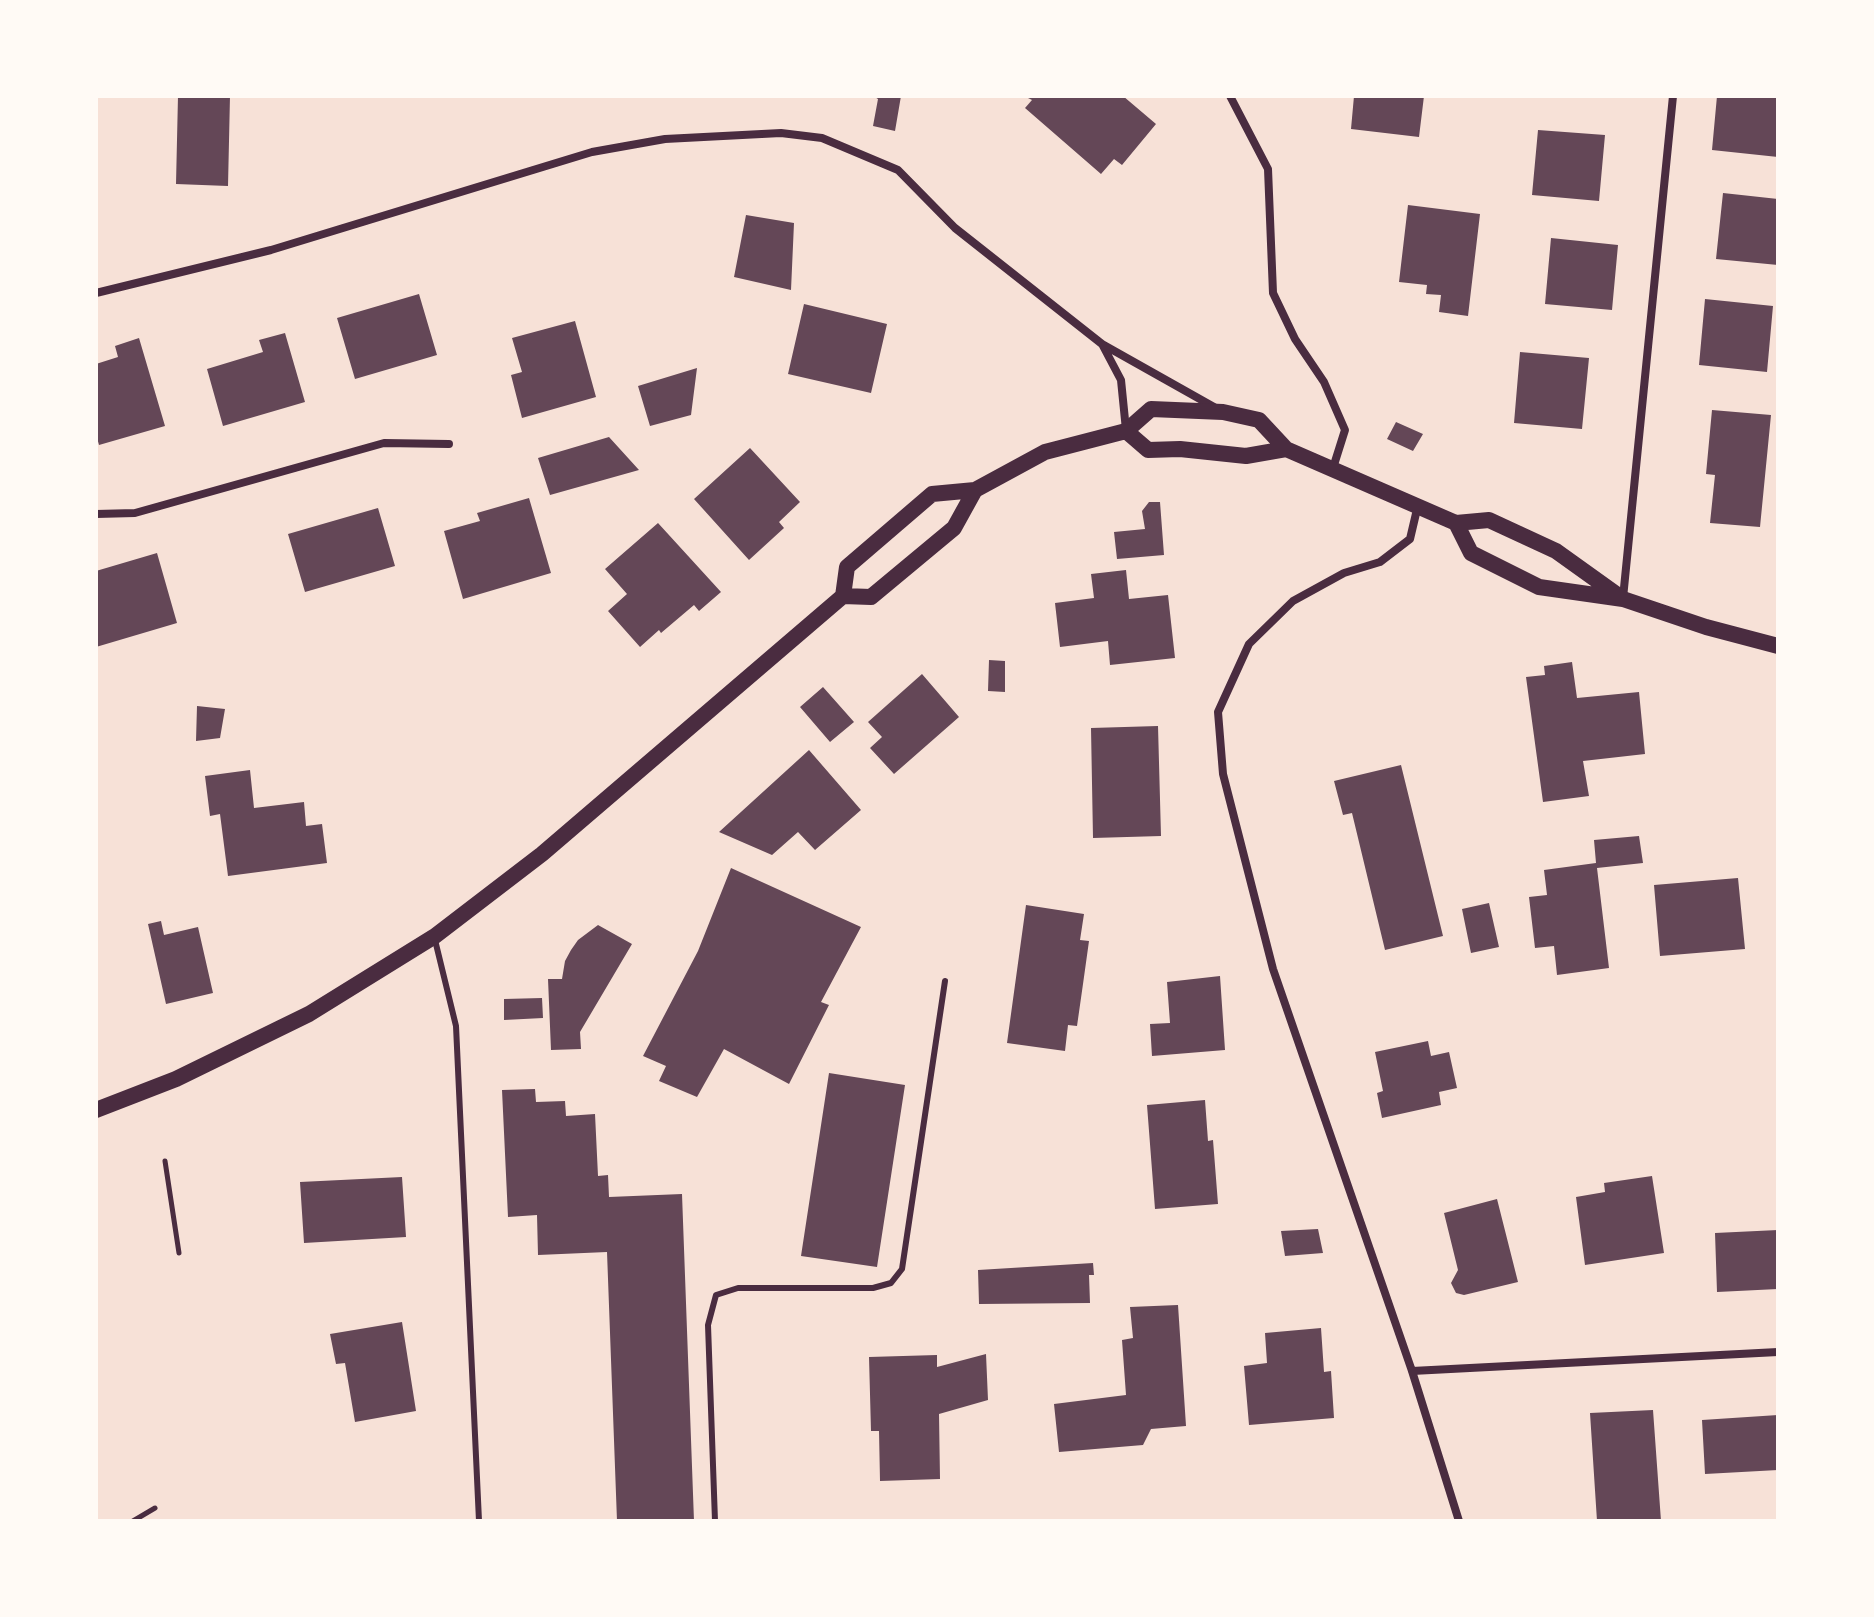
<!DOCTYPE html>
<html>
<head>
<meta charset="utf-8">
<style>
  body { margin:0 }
  #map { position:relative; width:1874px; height:1617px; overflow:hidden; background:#f7e1d7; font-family:Montserrat,sans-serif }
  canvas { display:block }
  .frame { position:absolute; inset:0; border:98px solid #fffaf5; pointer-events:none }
</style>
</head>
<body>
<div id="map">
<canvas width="1874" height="1617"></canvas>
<div class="frame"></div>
</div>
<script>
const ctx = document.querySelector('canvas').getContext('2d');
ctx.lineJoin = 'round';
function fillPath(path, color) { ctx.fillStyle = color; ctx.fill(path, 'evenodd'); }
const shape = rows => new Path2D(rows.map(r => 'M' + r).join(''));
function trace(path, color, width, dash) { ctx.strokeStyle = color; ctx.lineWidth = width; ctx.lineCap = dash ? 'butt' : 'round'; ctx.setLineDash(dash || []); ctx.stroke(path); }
fillPath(shape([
  [178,96,230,96,228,186,176,184],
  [873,96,901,96,895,131,873,126,878,99],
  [1024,96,1123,96,1156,124,1122,165,1114,159,1101,174,1025,108,1032,100],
  [1354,96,1424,96,1419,137,1351,129],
  [1717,96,1778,96,1778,157,1712,150],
  [1538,130,1605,135,1599,201,1532,195],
  [1723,193,1778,199,1778,265,1716,259],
  [1408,205,1480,214,1468,316,1439,312,1441,295,1426,294,1427,285,1399,282],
  [746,215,794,223,791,290,734,277],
  [1551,238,1618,245,1612,310,1545,304],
  [419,294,437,355,355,379,337,318],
  [1705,299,1773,306,1767,372,1699,365],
  [804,304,887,324,871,393,788,374],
  [575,321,596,397,522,418,511,375,522,372,512,338],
  [285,333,305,402,223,426,207,369,263,352,259,340],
  [139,338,165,426,99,445,96,434,96,364,118,357,115,346],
  [1520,352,1589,358,1582,429,1514,423],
  [697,368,691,415,650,426,638,386],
  [1712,410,1771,415,1760,527,1710,523,1715,475,1706,474],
  [1396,422,1423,434,1413,451,1387,439],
  [609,437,639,470,550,495,538,458],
  [750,448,800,502,779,522,784,528,749,560,694,499],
  [529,498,551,573,463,599,444,531,480,521,477,513],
  [1149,502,1160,502,1164,555,1117,559,1114,532,1145,529,1142,511],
  [378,508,395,566,305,592,288,534],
  [658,523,721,592,699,611,694,605,661,633,659,630,640,647,608,611,627,594,605,569],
  [157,553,177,623,96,647,96,571],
  [1126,570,1129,599,1168,595,1175,658,1110,665,1108,641,1060,647,1055,603,1094,598,1091,574],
  [989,660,1005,661,1005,692,988,691],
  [1572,662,1577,698,1639,692,1645,754,1583,761,1589,796,1543,802,1526,677,1545,675,1544,666],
  [922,674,959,717,894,774,870,748,882,737,868,722],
  [823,687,854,722,830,742,800,707],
  [197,706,225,709,220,738,196,741],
  [1158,726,1161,836,1093,838,1091,728],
  [809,750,861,810,815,850,798,832,772,855,719,832],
  [1401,765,1443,936,1385,950,1352,813,1343,815,1334,781],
  [250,770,254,808,304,802,306,826,322,824,327,863,228,876,220,814,210,816,205,776],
  [1639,836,1643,863,1597,868,1609,968,1557,975,1554,946,1535,948,1529,897,1547,895,1544,870,1596,863,1594,840],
  [731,868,861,927,821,1002,829,1005,789,1084,724,1049,697,1097,659,1081,666,1066,643,1056,698,951],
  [1738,878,1745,949,1660,956,1654,885],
  [1489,903,1499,947,1471,953,1462,909],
  [1026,905,1084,914,1080,940,1089,941,1083,984,1077,1026,1068,1025,1065,1051,1007,1043],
  [161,921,164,935,198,927,213,993,166,1004,148,924],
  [598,925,632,944,580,1032,581,1049,551,1050,548,979,562,979,565,961,571,950,578,940],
  [1220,976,1225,1050,1152,1056,1150,1024,1170,1023,1167,982],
  [542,998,543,1018,504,1020,504,999],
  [1428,1041,1431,1056,1449,1052,1457,1088,1439,1092,1441,1105,1382,1118,1377,1093,1383,1091,1375,1052],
  [829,1073,905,1085,877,1267,801,1256],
  [535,1089,536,1102,565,1101,566,1116,595,1114,598,1176,608,1175,609,1197,682,1194,694,1521,617,1521,607,1252,538,1255,537,1215,508,1217,502,1090],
  [1205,1100,1208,1141,1213,1140,1218,1204,1155,1209,1147,1105],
  [1652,1176,1664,1253,1585,1265,1576,1197,1605,1192,1604,1183],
  [402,1177,406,1237,304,1243,300,1182],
  [1497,1199,1518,1282,1464,1295,1456,1293,1451,1283,1458,1270,1444,1213],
  [1318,1229,1323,1253,1285,1256,1281,1231],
  [1778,1230,1778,1289,1717,1292,1715,1233],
  [1093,1263,1094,1275,1089,1275,1090,1303,979,1304,978,1270],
  [1178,1305,1186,1426,1151,1429,1143,1445,1059,1452,1054,1404,1126,1395,1122,1340,1133,1338,1130,1307],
  [402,1322,416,1411,355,1422,345,1363,336,1364,330,1334],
  [1321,1328,1324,1372,1331,1371,1334,1418,1249,1425,1244,1366,1267,1363,1265,1333],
  [986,1354,988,1400,939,1414,940,1479,880,1481,879,1431,871,1431,869,1357,937,1355,937,1367],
  [1653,1410,1661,1521,1597,1521,1590,1413],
  [1778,1415,1778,1470,1705,1474,1702,1420]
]), '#644757');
trace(shape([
  [165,1161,179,1253],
  [133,1521,155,1508]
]), '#4a2c40', 5);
trace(shape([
  [435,940,456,1026,479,1521],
  [715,1521,708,1325,716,1295,738,1288,873,1288,891,1283,902,1269,945,981]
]), '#4a2c40', 6);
trace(shape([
  [1230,96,1268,169,1273,293,1295,339,1324,382,1345,430,1333,468],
  [96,293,271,250,592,152,665,139,781,133,822,138,898,170,955,228,1102,344,1214,407],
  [1102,344,1121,380,1126,430],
  [1418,505,1410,539,1380,562,1344,573,1293,601,1249,644,1218,712,1223,774,1273,969,1412,1371,1459,1521],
  [96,514,135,513,384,443,449,444],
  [1623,598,1673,96],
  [1412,1371,1778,1352]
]), '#4a2c40', 8);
trace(shape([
  [1126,431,1148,450,1180,449,1246,456,1286,449],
  [1456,523,1471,553,1539,587,1623,599,1706,627,1778,646],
  [843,596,871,597,954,528,975,490],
  [96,1110,176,1079,309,1014,435,936,542,854,843,596,847,567,932,494,975,490,1045,452,1126,431,1151,409,1223,412,1259,420,1286,449,1456,523,1489,520,1556,551,1623,599]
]), '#4a2c40', 16);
</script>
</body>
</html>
